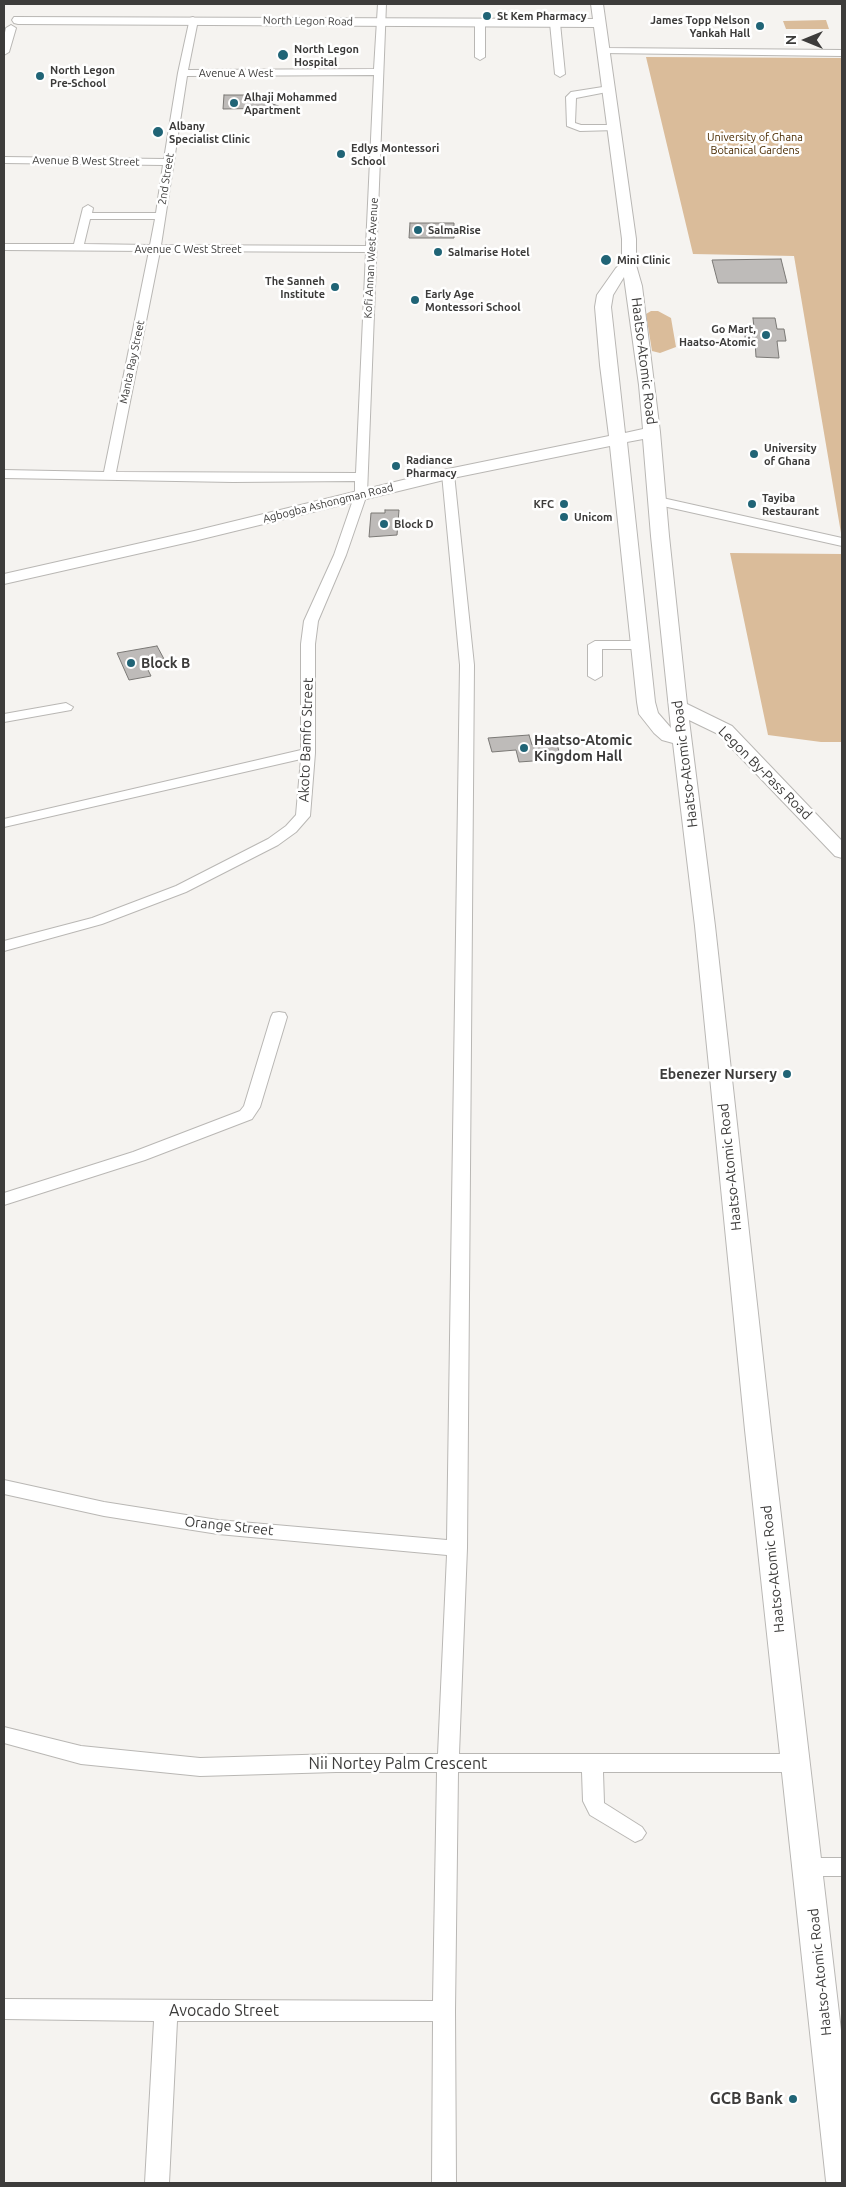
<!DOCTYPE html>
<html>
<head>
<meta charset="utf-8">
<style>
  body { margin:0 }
  #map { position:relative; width:846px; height:2187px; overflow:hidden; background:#f5f3f0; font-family:Ubuntu,sans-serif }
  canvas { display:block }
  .frame { position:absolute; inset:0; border:5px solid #3d3c3b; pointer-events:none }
  .north { position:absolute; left:781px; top:15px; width:50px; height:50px; -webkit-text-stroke:4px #fff; paint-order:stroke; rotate:270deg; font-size:14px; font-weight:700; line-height:20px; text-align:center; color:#3d3c3b }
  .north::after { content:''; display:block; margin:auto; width:18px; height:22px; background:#3d3c3b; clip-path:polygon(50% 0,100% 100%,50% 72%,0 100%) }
</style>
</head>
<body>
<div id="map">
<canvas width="846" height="2187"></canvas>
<div class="frame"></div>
<div class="north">N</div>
</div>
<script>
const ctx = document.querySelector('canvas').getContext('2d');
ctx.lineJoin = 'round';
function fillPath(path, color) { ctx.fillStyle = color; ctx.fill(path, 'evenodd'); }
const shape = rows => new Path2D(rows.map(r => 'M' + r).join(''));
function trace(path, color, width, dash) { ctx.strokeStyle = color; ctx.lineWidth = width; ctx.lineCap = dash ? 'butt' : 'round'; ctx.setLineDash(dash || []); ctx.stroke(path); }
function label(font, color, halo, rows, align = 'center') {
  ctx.font = font + ' Ubuntu,sans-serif'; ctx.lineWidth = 5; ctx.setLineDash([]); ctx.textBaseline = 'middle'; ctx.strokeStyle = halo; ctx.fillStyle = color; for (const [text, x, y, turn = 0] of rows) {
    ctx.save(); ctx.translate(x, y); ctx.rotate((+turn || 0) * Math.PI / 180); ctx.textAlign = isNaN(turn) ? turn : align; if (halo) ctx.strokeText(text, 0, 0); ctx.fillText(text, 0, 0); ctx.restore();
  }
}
fillPath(shape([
  [826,20,829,29,786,29,783,21],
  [646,57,842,58,842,539,794,256,693,254],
  [651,311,658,311,671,318,676,347,660,353,652,351,646,314],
  [730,553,842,554,842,742,821,742,768,735]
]), '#dabc9a');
const building = shape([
  [224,95,248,95,281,107,281,108,223,109,224,95],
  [410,223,454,223,454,238,409,238,410,223],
  [781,259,787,283,718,283,712,260,781,259],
  [753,318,775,318,777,329,784,329,786,341,777,341,779,358,756,357,755,341,745,341,745,329,754,328,753,318],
  [385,510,399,510,397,535,369,537,371,513,385,513,385,510],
  [157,646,164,659,144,662,151,676,129,680,117,653,157,646],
  [529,735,532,745,557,744,561,759,519,762,516,750,492,752,488,738,529,735]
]);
fillPath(building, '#bebbb9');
trace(building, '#7a7875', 1);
const street = shape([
  [378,4,386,4,367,494,346,555,318,621,315,644,315,753,310,816,296,832,278,845,186,892,102,924,4,951,4,941,92,918,176,886,268,839,286,826,296,815,301,759,4,827,4,819,301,750,301,644,304,621,334,555,355,494,355,481,233,482,4,478,4,470,104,472,149,251,4,250,4,244,74,244,83,208,88,205,93,208,92,213,156,213,163,165,4,163,4,157,164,159,178,73,190,18,193,17,198,20,188,70,374,69,378,4],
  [374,75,366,246,161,245,187,76,374,75],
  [90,219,155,219,150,245,84,244,90,219],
  [160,251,366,252,356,473,116,472,160,251],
  [480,20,485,23,485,57,480,60,475,57,475,23,480,20],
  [555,20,560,23,565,74,560,77,555,74,550,23,555,20],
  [11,25,16,28,9,52,4,55,4,37,6,28,11,25],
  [604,48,842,50,842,56,601,53,601,49,604,48],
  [609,86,612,87,612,91,576,98,575,123,581,125,614,125,617,126,617,130,580,131,567,126,566,97,571,92,609,86],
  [448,470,454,474,474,665,467,1548,459,1754,795,1754,802,1757,805,1763,802,1769,795,1772,603,1772,604,1803,642,1827,646,1833,642,1839,635,1842,590,1815,583,1801,582,1772,458,1772,455,2011,456,2183,432,2183,433,2021,177,2021,169,2183,145,2183,154,2021,4,2019,4,1999,433,2001,437,1772,336,1772,200,1776,81,1764,4,1743,4,1727,81,1746,200,1758,336,1754,438,1754,447,1555,218,1534,104,1516,4,1494,4,1480,104,1502,218,1520,447,1540,460,665,442,474,448,470],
  [658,497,842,538,842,546,654,504,652,501,658,497],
  [595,641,640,641,647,645,640,649,602,649,602,676,595,680,588,676,588,645,595,641],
  [66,703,73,707,71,710,4,722,4,714,66,703],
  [279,1012,285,1013,287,1017,260,1107,252,1119,145,1160,4,1205,4,1193,133,1152,240,1111,244,1106,271,1017,273,1013,279,1012],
  [808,1858,842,1858,842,1876,808,1876,800,1874,797,1867,800,1860,808,1858]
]);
const secondary = shape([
  [591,4,603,4,636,239,636,265,642,286,660,432,669,536,687,704,732,726,842,841,842,858,835,856,718,734,689,720,715,926,771,1430,842,2039,842,2183,827,2183,826,2181,745,1430,695,926,673,743,662,740,654,733,639,714,637,702,610,446,448,479,194,541,4,584,4,574,194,531,448,469,609,436,600,365,595,307,597,295,616,268,622,263,622,239,594,27,18,24,14,23,12,20,14,17,593,19,591,4],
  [624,277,639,385,643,429,625,433,611,307,613,295,624,277],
  [643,439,651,536,671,728,658,713,655,702,627,442,643,439]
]);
trace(street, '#b9b7b4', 2);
trace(secondary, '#b9b7b4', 2);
fillPath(street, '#fff');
fillPath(secondary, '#fff');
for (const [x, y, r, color] of [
  [487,16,5,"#206476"],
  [760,26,5,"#206476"],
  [283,55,6,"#206476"],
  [40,76,5,"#206476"],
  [234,103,5,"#206476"],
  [158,132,6,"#206476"],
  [341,154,5,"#206476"],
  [418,230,5,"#206476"],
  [438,252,5,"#206476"],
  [606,260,6,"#206476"],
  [335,287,5,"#206476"],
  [415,300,5,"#206476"],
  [766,335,5,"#206476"],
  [754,454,5,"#206476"],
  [396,466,5,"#206476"],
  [564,504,5,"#206476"],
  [752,504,5,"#206476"],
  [564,517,5,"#206476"],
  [384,524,5,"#206476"],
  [131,663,5,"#206476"],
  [524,748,5,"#206476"],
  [787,1074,5,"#206476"],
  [793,2099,5,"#206476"]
]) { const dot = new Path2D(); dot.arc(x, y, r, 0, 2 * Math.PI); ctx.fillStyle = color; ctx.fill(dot); trace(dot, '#fff', 2); }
label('bold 11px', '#3d3c3b', '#fff', [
  ["St Kem Pharmacy",497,16],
  ["James Topp Nelson",750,20,"right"],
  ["Yankah Hall",750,33,"right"],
  ["North Legon",294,49],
  ["Hospital",294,62],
  ["North Legon",50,70],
  ["Pre-School",50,83],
  ["Alhaji Mohammed",244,97],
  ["Apartment",244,110],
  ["Albany",169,126],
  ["Specialist Clinic",169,139],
  ["Edlys Montessori",351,148],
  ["School",351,161],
  ["SalmaRise",428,230],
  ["Salmarise Hotel",448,252],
  ["Mini Clinic",617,260],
  ["The Sanneh",325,281,"right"],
  ["Institute",325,294,"right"],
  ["Early Age",425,294],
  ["Montessori School",425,307],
  ["Go Mart,",756,329,"right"],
  ["Haatso-Atomic",756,342,"right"],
  ["University",764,448],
  ["of Ghana",764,461],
  ["Radiance",406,460],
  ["Pharmacy",406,473],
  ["Tayiba",762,498],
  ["Restaurant",762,511],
  ["KFC",554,504,"right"],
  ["Unicom",574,517],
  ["Block D",394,524]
], 'left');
label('11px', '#3d3c3b', '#fff', [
  ["North Legon Road",308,21,1],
  ["Avenue A West",236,73],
  ["Avenue B West Street",86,161,1],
  ["2nd Street",166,179,-81],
  ["Avenue C West Street",188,249],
  ["Kofi Annan West Avenue",371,258,-87],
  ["Manta Ray Street",132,362,-78],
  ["Agbogba Ashongman Road",328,503,-14]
]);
label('11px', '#4a2b00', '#fff', [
  ["University of Ghana",755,137],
  ["Botanical Gardens",755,150]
]);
label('14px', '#3d3c3b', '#fff', [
  ["Haatso-Atomic Road",644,361,83],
  ["Akoto Bamfo Street",306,740,-88],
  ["Haatso-Atomic Road",685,764,-97],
  ["Legon By-Pass Road",765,773,45],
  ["Haatso-Atomic Road",730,1167,-96],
  ["Orange Street",229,1526,6],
  ["Haatso-Atomic Road",773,1569,-96],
  ["Haatso-Atomic Road",820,1972,-96]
]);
label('bold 14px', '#3d3c3b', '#fff', [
  ["Block B",141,663],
  ["Haatso-Atomic",534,740],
  ["Kingdom Hall",534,756],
  ["Ebenezer Nursery",777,1074,"right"]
], 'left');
label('16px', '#3d3c3b', '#fff', [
  ["Nii Nortey Palm Crescent",398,1764],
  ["Avocado Street",224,2011]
]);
label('bold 16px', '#3d3c3b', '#fff', [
  ["GCB Bank",783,2099]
], 'right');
</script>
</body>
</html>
